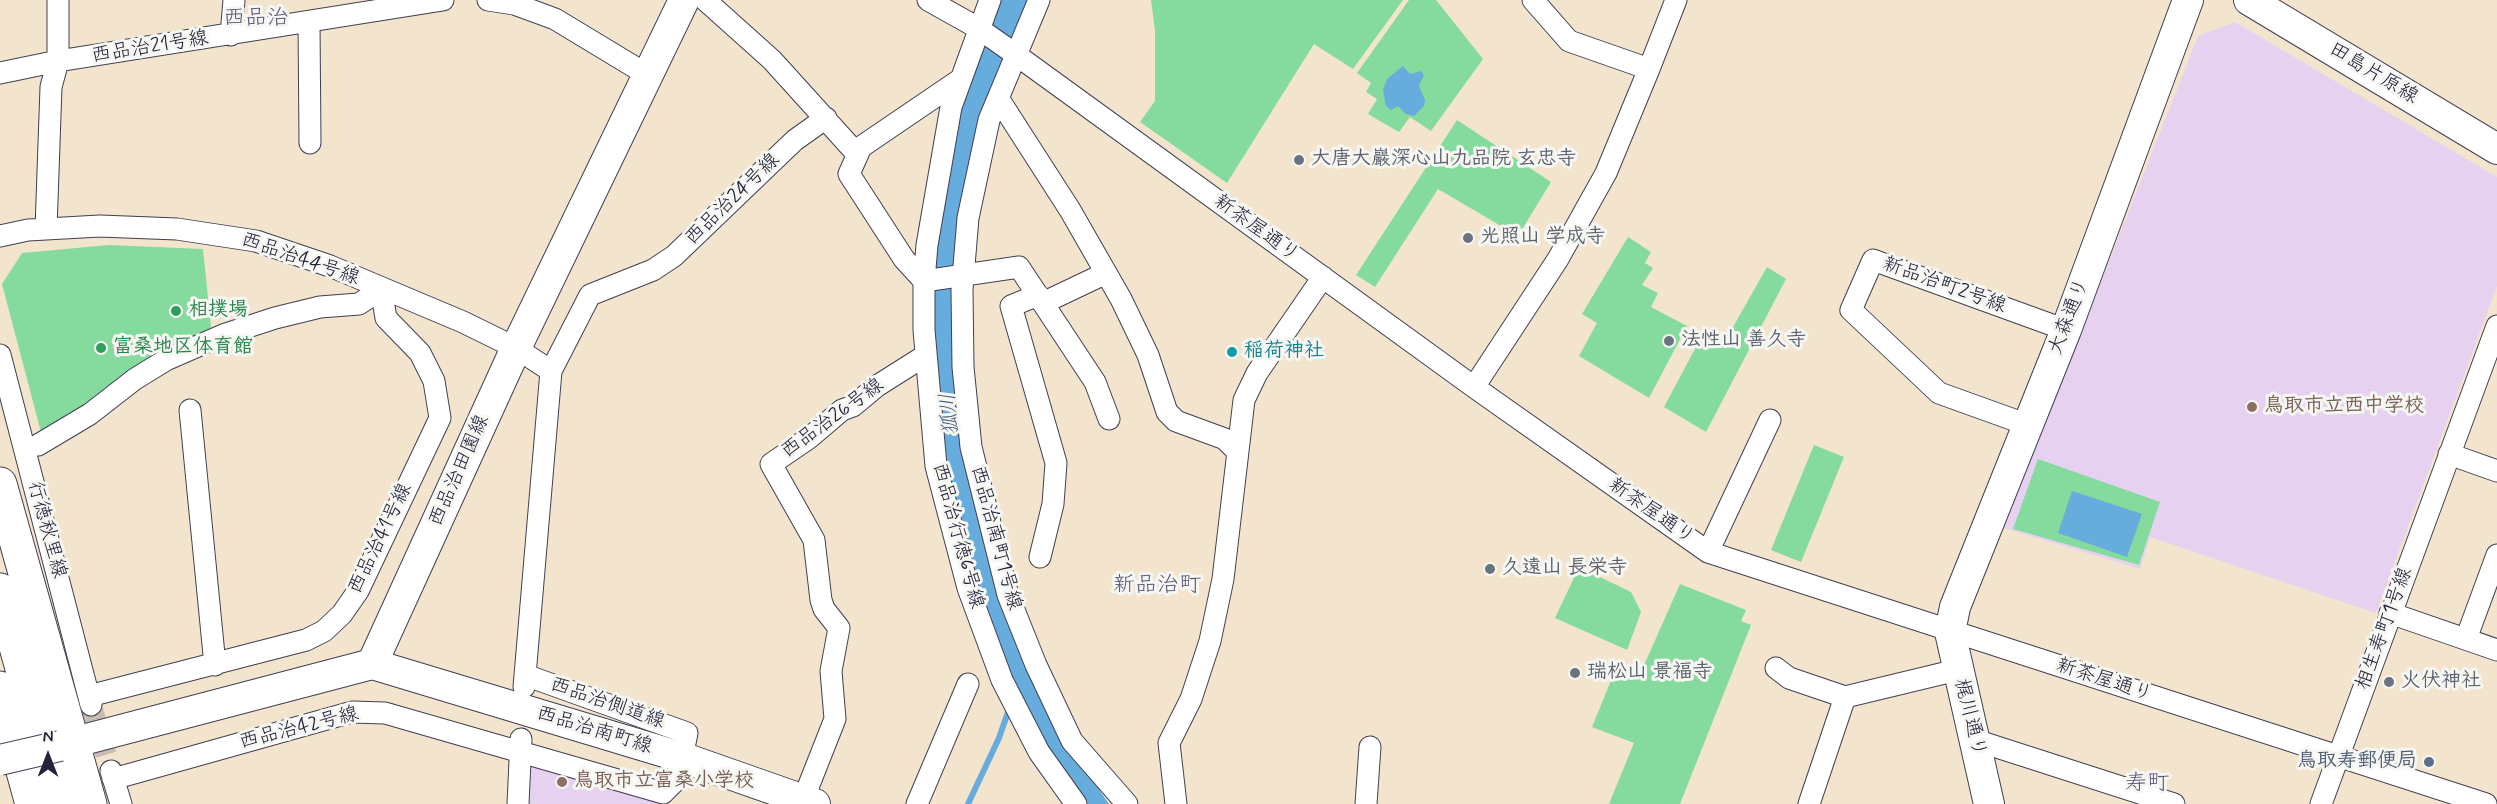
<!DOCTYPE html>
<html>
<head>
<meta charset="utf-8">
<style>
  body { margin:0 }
  #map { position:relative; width:2497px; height:804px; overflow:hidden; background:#f3e4ce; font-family:Mynerve,sans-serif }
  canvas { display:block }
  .north { position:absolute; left:18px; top:726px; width:60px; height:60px; -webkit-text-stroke:4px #f6f6f2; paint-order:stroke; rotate:0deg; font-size:16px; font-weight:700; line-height:24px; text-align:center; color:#22223b }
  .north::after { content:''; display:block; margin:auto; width:21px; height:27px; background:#22223b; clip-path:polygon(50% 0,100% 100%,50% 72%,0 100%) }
</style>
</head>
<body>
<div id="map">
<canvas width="2497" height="804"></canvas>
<div class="north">N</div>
</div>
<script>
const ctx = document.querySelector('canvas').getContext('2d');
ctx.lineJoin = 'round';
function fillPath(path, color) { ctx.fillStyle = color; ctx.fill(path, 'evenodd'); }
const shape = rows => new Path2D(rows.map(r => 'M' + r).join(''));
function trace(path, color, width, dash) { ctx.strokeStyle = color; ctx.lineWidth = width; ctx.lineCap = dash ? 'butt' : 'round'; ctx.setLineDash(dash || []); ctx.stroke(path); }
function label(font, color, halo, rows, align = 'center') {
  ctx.font = font + ' Mynerve,"Klee One",sans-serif'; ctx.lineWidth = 6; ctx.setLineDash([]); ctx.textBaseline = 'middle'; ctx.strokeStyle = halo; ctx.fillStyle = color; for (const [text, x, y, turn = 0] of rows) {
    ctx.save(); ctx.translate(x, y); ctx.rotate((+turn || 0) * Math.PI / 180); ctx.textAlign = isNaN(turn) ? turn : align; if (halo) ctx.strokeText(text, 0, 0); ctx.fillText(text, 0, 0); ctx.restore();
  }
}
fillPath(shape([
  [2235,22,2497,177,2497,286,2376,613,2150,537,2140,569,2004,528,2198,36],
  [527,760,669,804,526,804]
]), '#e6d2f0');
fillPath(shape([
  [1151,0,1403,0,1353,69,1314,44,1227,183,1140,122,1155,101,1155,31],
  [1409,0,1436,0,1483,59,1431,131,1410,117,1399,132,1368,114,1377,99,1366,92,1371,83,1357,73],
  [1457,120,1551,182,1518,236,1438,189,1375,287,1356,275],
  [1628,237,1651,252,1645,263,1653,268,1642,285,1658,293,1651,307,1687,326,1649,398,1579,356,1597,323,1582,314],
  [109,245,203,249,212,336,42,436,2,284,22,253],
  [1767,267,1786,279,1706,432,1664,407,1704,332,1724,343],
  [1814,445,1844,457,1801,562,1771,550],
  [2038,459,2160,502,2139,565,2013,529],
  [1579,567,1631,592,1641,612,1627,650,1555,618],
  [1680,584,1746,610,1741,621,1751,625,1680,804,1609,804,1634,743,1592,727,1612,678,1645,663]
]), '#85db9e');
fillPath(shape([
  [1000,0,1029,0,1000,68,969,173,976,507,992,576,1008,619,1073,751,1109,804,1085,804,1053,755,1024,706,987,623,949,478,938,388,933,323,937,242,963,98],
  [1403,66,1410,74,1421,71,1424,75,1419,86,1425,100,1424,106,1414,116,1406,114,1398,106,1391,110,1386,106,1383,90,1387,79],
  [2072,491,2142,514,2127,557,2058,533]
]), '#66acdc');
trace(shape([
  [968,804,999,738,1008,712]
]), '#66acdc', 6);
trace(shape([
  [91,705,111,771]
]), '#c9bdb1', 21, [21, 10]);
const street = shape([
  [488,0,514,4,555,19,646,74],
  [705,0,772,60,857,154],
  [928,0,978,28,1015,54,1474,387,1708,552,2486,804],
  [990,0,951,107,927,245,924,281,924,330,936,466,968,588,1002,680,1039,752,1076,804],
  [1039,0,989,120,968,218,962,290,963,367,971,447,1008,595,1036,665,1072,741,1127,804],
  [1533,0,1569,41,1649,69,1676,0],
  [309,22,310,143],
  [231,35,234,0],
  [0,73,58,61,443,0],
  [998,98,1070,210,1121,299,1148,355,1167,412,1176,421,1225,439,1237,451],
  [46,229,51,87,58,61,58,0],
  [0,236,28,230,100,226,177,229,256,241,330,266,463,322,516,348,551,371,590,295,653,270,674,256,795,140,826,118],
  [924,281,904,259,849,174,861,147,961,79],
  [924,281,1019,267,1095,382,1109,419],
  [1038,295,1011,306,1056,463,1053,504,1040,557],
  [1043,303,1106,273],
  [0,355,91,705],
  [1474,387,1558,259,1606,173,1649,69],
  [190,410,215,665],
  [2028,425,1939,393,1851,310,1873,260,2066,330],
  [38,445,90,414,135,379,166,360,223,335,275,318,320,307,359,304,381,289,386,318,420,353,434,381,440,418,358,591,342,614,324,631,306,640,89,696],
  [2449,454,2497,471],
  [1708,552,1770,420],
  [2390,613,2497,650],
  [2466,639,2497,555],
  [1776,668,1789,678,1845,697],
  [524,687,551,371],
  [1975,740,2174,804],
  [111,771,121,804],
  [113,779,352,712,385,713,663,793,678,778,687,733,525,675],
  [803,800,835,719,831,671,839,628,824,609,821,600,814,540,771,464,809,438,842,410,853,406,877,386,926,355],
  [518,804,521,739],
  [917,804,968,684],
  [1176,804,1169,743,1191,699,1210,641,1223,579,1244,400,1257,373,1323,277],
  [1366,804,1370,747],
  [1809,804,1845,697,1957,670],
  [2321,804,2497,326]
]);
const secondary = shape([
  [2249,0,2497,149],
  [372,664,684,758,815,804],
  [60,746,372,664,516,348,684,0],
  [1989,804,1950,632,1955,607,2066,330,2188,0]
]);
const primary = shape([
  [0,484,90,804],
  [0,590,60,804],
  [0,688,32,804]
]);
trace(street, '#413f51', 23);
trace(secondary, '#413f51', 32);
trace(primary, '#413f51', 35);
trace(street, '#fff', 21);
trace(secondary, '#fff', 30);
trace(primary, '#fff', 33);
const secondaryBridge = shape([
  [0,760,60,746]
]);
trace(secondaryBridge, '#413f51', 32, []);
trace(secondaryBridge, '#fff', 30);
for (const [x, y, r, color] of [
  [1299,160,6,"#6b7280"],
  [1468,238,6,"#6b7280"],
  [176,311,6,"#2e9e5b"],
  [1669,341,6,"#6b7280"],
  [101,348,6,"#2e9e5b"],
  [1232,352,6,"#0f9aa8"],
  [2252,407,6,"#8d6e63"],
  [1490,569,6,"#6b7280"],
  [1575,673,6,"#6b7280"],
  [2389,682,6,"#6b7280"],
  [2429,762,6,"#5c6f8a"],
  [562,782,6,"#8d6e63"]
]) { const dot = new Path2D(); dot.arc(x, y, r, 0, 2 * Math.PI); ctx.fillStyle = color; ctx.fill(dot); trace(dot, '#f6f6f2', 2); }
label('20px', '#22223b', '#f6f6f2', [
  ["西品治21号線",150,48,-9],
  ["田島片原線",2373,74,31],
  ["西品治24号線",733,200,-44],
  ["新茶屋通り",1256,229,36],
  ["西品治44号線",300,260,19],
  ["新品治町2号線",1944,286,20],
  ["大森通り",2070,317,-69],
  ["西品治26号線",833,419,-36],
  ["西品治田園線",460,471,-66],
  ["新茶屋通り",1651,512,35],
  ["行徳秋里線",46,530,75],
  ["西品治行徳6号線",957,536,75],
  ["西品治南町1号線",995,538,75],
  ["西品治41号線",381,539,-64],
  ["相生寿町1号線",2385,629,-70],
  ["新茶屋通り",2104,681,18],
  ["西品治側道線",607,704,19],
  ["梶川通り",1969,718,76],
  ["西品治42号線",299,729,-14],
  ["西品治南町線",594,731,17]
]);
label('bold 20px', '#5b616d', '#f6f6f2', [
  ["大唐大巖深心山九品院 玄忠寺",1311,160],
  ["光照山 学成寺",1480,238],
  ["法性山 善久寺",1681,341],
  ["久遠山 長栄寺",1502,569],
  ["瑞松山 景福寺",1587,673],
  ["火伏神社",2401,682]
], 'left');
label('bold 20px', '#27864d', '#f6f6f2', [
  ["相撲場",188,311],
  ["富桑地区体育館",113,348]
], 'left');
label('bold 20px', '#0d838f', '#f6f6f2', [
  ["稲荷神社",1244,352]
], 'left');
label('bold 20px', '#785e54', '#f6f6f2', [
  ["鳥取市立西中学校",2264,407],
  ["鳥取市立富桑小学校",574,782]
], 'left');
label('bold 20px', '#4e5e75', '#f6f6f2', [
  ["鳥取寿郵便局",2417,762]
], 'right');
label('italic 21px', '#3d597b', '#f6f6f2', [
  ["狐川",951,414,-96]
]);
label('22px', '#5d567a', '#f6f6f2', [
  ["西品治",256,19],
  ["新品治町",1157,586],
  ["寿町",2147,784]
]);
</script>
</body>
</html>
